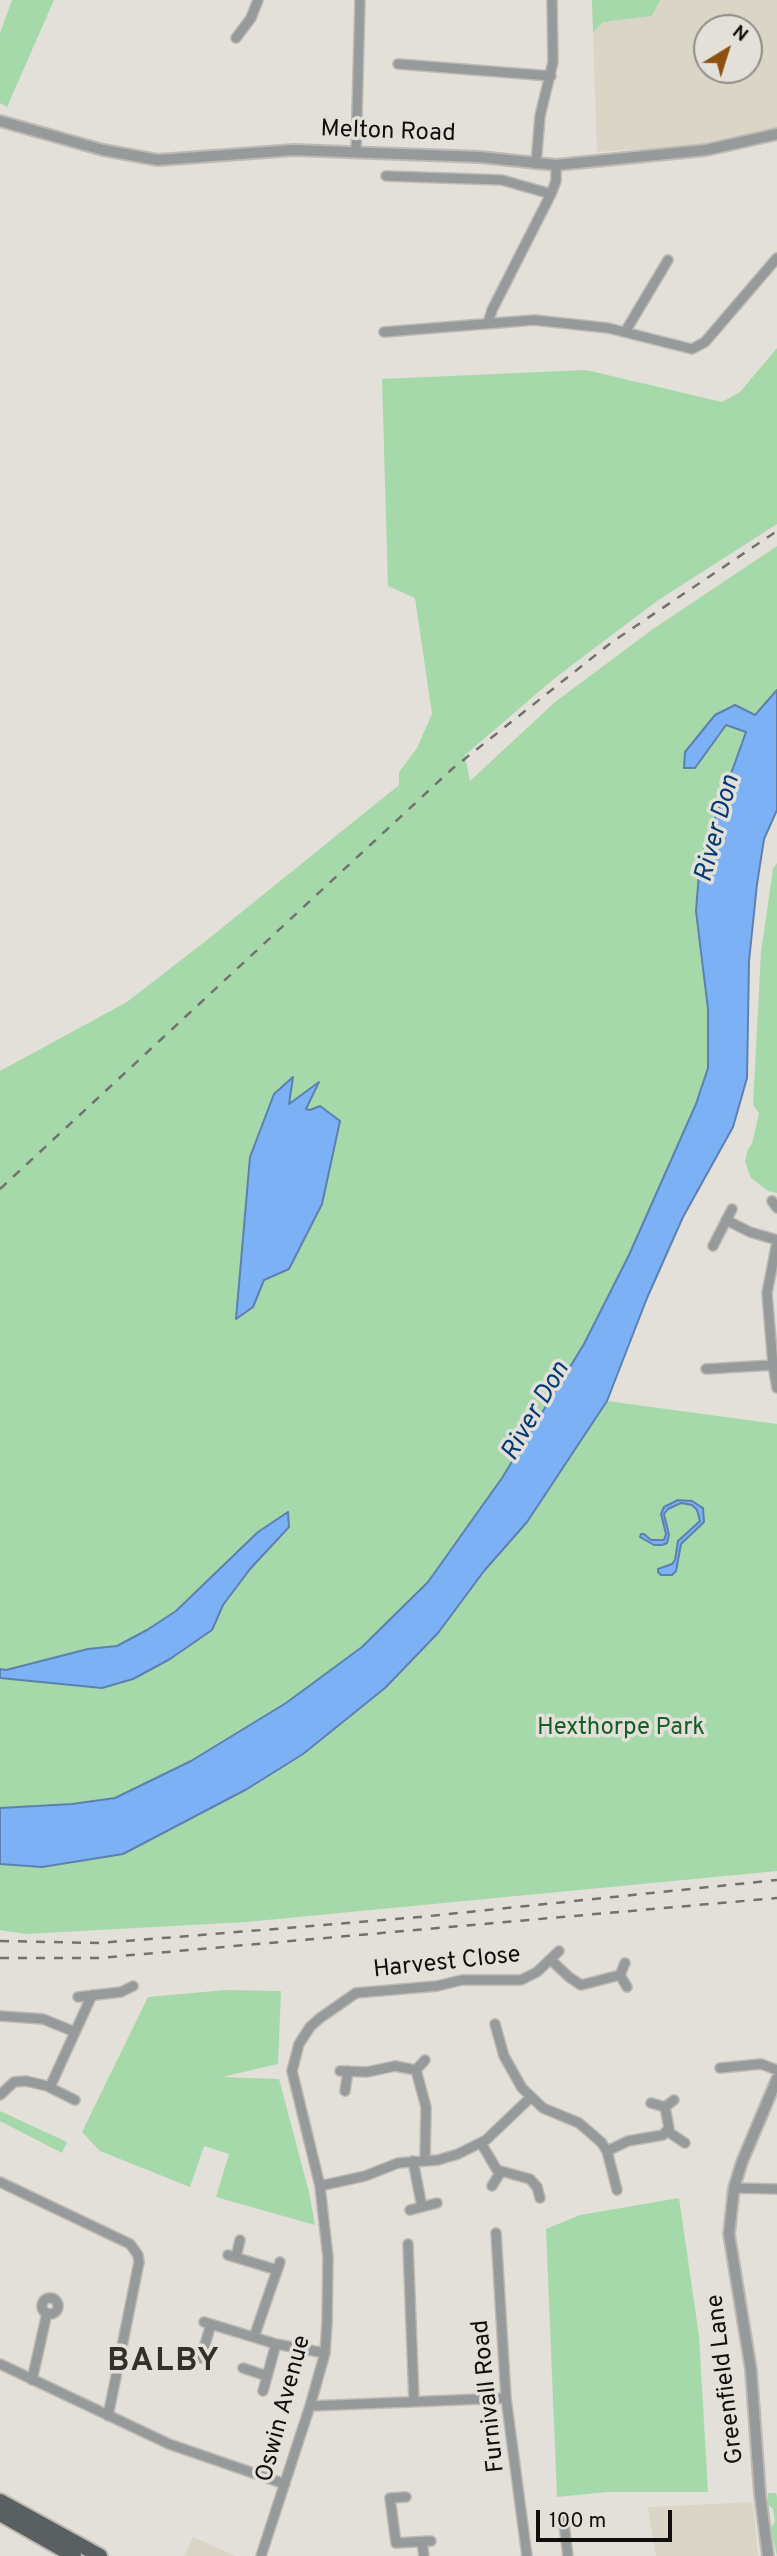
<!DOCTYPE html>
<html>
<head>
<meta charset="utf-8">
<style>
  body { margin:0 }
  #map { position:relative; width:777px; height:2556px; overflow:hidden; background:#e3e0d9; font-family:Overpass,sans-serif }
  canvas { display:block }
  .north { position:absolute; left:693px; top:14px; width:70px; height:70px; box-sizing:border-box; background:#e3e0d9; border:2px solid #8f8c87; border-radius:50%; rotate:38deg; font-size:19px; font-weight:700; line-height:28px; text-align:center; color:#100f0d }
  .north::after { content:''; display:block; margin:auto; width:24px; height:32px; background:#8d5011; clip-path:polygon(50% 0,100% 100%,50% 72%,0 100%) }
  .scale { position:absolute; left:536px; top:2510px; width:136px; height:32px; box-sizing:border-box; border:4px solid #100f0d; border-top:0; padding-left:9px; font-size:21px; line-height:24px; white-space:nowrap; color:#100f0d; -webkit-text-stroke:5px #e3e0d9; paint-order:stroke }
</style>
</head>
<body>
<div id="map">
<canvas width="777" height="2556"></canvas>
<div class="north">N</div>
<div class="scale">100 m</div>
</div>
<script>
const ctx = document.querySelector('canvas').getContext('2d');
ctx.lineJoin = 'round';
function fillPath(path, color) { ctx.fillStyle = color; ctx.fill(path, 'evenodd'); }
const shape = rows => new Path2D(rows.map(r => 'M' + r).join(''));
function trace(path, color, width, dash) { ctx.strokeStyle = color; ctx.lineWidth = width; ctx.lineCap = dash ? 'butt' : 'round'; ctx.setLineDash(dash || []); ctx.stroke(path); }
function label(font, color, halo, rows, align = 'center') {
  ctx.font = font + ' Overpass,sans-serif'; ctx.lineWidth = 7; ctx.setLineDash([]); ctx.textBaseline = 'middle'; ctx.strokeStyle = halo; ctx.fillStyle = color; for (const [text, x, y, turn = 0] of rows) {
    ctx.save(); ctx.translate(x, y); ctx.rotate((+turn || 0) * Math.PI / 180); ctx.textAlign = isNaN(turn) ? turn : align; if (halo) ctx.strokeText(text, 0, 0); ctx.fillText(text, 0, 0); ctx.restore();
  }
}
fillPath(shape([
  [660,0,777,0,777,129,689,146,597,152,593,33,603,22,652,16],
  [707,28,749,28,749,70,707,70],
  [753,2502,758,2556,656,2556,648,2507],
  [193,2537,236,2556,184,2556]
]), '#dad5c6');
fillPath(shape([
  [12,0,54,0,7,107,0,103,0,33],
  [592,0,660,0,652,16,603,22,593,33],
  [777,348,777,524,657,601,555,678,465,755,470,781,555,702,653,629,777,546,777,690,755,715,726,725,747,732,700,860,696,911,708,1009,708,1068,696,1104,629,1255,584,1344,502,1478,428,1582,362,1647,286,1703,191,1761,115,1798,72,1804,0,1808,0,1071,127,1002,212,936,399,785,399,772,417,748,432,714,415,598,388,586,382,379,586,370,722,402,740,392],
  [318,1084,305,1109,310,1110,289,1269,264,1280,274,1094,288,1105],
  [777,863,777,1193,768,1191,751,1178,745,1162,748,1149,752,1144,759,1113,753,1105,761,952,773,869],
  [607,1401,777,1424,777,1871,246,1922,26,1934,0,1930,0,1864,43,1867,177,1826,247,1789,305,1752,385,1688,527,1522],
  [225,1990,281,1991,278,2064,222,2077,279,2079,309,2192,315,2225,216,2197,229,2154,204,2146,190,2187,100,2151,82,2132,148,1997],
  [0,2111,67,2142,62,2153,0,2121],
  [679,2198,699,2336,708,2492,607,2492,557,2497,546,2229,580,2215],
  [768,2493,776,2493,777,2497,777,2556,771,2528,775,2521,773,2509,768,2505]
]), '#a5d9aa');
const water = shape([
  [777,690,777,810,764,839,757,884,749,961,747,1078,733,1127,683,1217,647,1298,607,1401,527,1522,484,1571,438,1633,385,1688,303,1754,247,1789,123,1854,42,1867,0,1864,0,1808,72,1804,115,1798,191,1761,286,1703,362,1647,428,1582,502,1478,584,1344,629,1255,696,1104,708,1068,708,1009,696,911,700,860,746,732,726,725,695,768,684,768,685,752,715,715,735,705,755,715,777,690],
  [293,1077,289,1104,319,1082,306,1109,310,1110,320,1106,340,1121,322,1204,289,1269,264,1280,253,1307,236,1319,250,1157,274,1094,293,1077],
  [678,1500,692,1501,703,1508,704,1522,681,1544,676,1571,672,1575,661,1575,658,1572,658,1569,672,1564,675,1560,678,1541,700,1521,697,1510,692,1505,681,1503,668,1509,664,1514,669,1535,667,1543,662,1545,654,1545,640,1537,641,1534,644,1534,651,1540,664,1540,666,1534,661,1514,664,1507,678,1500],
  [288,1512,289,1527,250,1569,223,1605,212,1630,170,1659,133,1679,102,1688,0,1678,0,1669,6,1670,88,1649,117,1646,147,1630,176,1611,258,1532,288,1512]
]);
fillPath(water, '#7cb1f6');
trace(water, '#5c80b0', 2);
const minor = shape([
  [236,38,251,18,258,0],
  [398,64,551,76],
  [356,152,360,0],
  [536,164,540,116,553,62,552,0],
  [386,176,502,180,551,194],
  [488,323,492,310,551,194,556,181,556,165],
  [384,332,534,320,608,328,692,349,705,342,777,258],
  [625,332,668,260],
  [772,1201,777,1208],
  [726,1220,750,1232,777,1240],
  [777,1242,767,1293,773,1365,777,1388],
  [713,1246,732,1209],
  [706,1369,773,1365],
  [551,1960,569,1977,581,1985,620,1975],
  [625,1963,620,1975,627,1987],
  [78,1997,121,1992,133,1986],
  [0,2016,43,2019,75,2032],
  [495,2024,504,2056,522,2088,543,2108,579,2123,601,2142,607,2151,617,2190],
  [720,2068,761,2064,777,2070],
  [416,2070,425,2060],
  [340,2071,367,2072,395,2066,416,2070,426,2107,425,2161],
  [50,2087,92,1995],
  [345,2091,348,2071],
  [0,2095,14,2082,26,2081,47,2086,75,2100],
  [651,2103,665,2107,674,2100],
  [667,2131,685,2143],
  [481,2143,497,2170,530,2179,537,2187,540,2198],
  [607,2151,628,2141,663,2135,669,2128,665,2107],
  [413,2161,422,2207],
  [0,2182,130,2244,138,2255,139,2262,108,2416],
  [320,2186,365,2176,398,2163,438,2160,458,2154,486,2140,530,2098],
  [492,2186,500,2173],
  [734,2188,777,2189],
  [410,2210,437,2203],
  [496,2233,506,2398,527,2556],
  [408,2244,414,2401],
  [228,2255,277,2270],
  [236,2257,240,2240],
  '42 2306a8 8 0 1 1 16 0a8 8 0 1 1-16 0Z',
  [204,2322,276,2344,325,2353],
  [254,2337,280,2262],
  [201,2358,211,2324],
  [0,2364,169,2444,285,2484],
  [243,2368,267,2376],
  [32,2380,47,2313],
  [263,2391,276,2344],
  [310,2406,506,2398],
  [406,2497,390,2498,396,2543,431,2541],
  [563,2516,568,2556],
  [422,2542,424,2556],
  [261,2556,310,2406,325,2353,327,2323,328,2258,320,2186,292,2071,299,2044,310,2027,320,2018,356,1993,437,1986,462,1980,521,1980,537,1972,559,1951]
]);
const tertiary = shape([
  [0,121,103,150,158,160,294,150,480,157,556,165,706,150,777,134],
  [768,2556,760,2494,751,2370,729,2234,734,2188,742,2162,777,2079]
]);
const primary = shape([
  [0,2501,100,2556],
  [0,2514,74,2556]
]);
trace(minor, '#bdbab4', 12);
trace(tertiary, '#bdbab4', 14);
trace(primary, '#bdbab4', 18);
trace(minor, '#969a9b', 9);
trace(tertiary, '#969a9b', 10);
trace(primary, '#5a6062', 14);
trace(shape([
  [0,1189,452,769,612,642,777,531],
  [0,1941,99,1943,189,1936,420,1917,777,1880],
  [0,1958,99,1958,777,1898]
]), '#73716d', 2.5, [9, 9]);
label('24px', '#100f0d', '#e3e0d9', [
  ["Melton Road",388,133,2],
  ["Harvest Close",447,1964,-6],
  ["Greenfield Lane",727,2379,-97],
  ["Furnivall Road",490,2396,-96],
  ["Oswin Avenue",285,2409,-75]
]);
label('24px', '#146026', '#e3e0d9', [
  ["Hexthorpe Park",621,1729]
]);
label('italic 26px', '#033b77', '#e3e0d9', [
  ["River Don",719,829,-75],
  ["River Don",537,1412,-60]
]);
ctx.letterSpacing = '2px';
label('bold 32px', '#32302a', '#e3e0d9', [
  ["BALBY",164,2364]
]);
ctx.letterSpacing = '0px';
</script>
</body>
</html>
